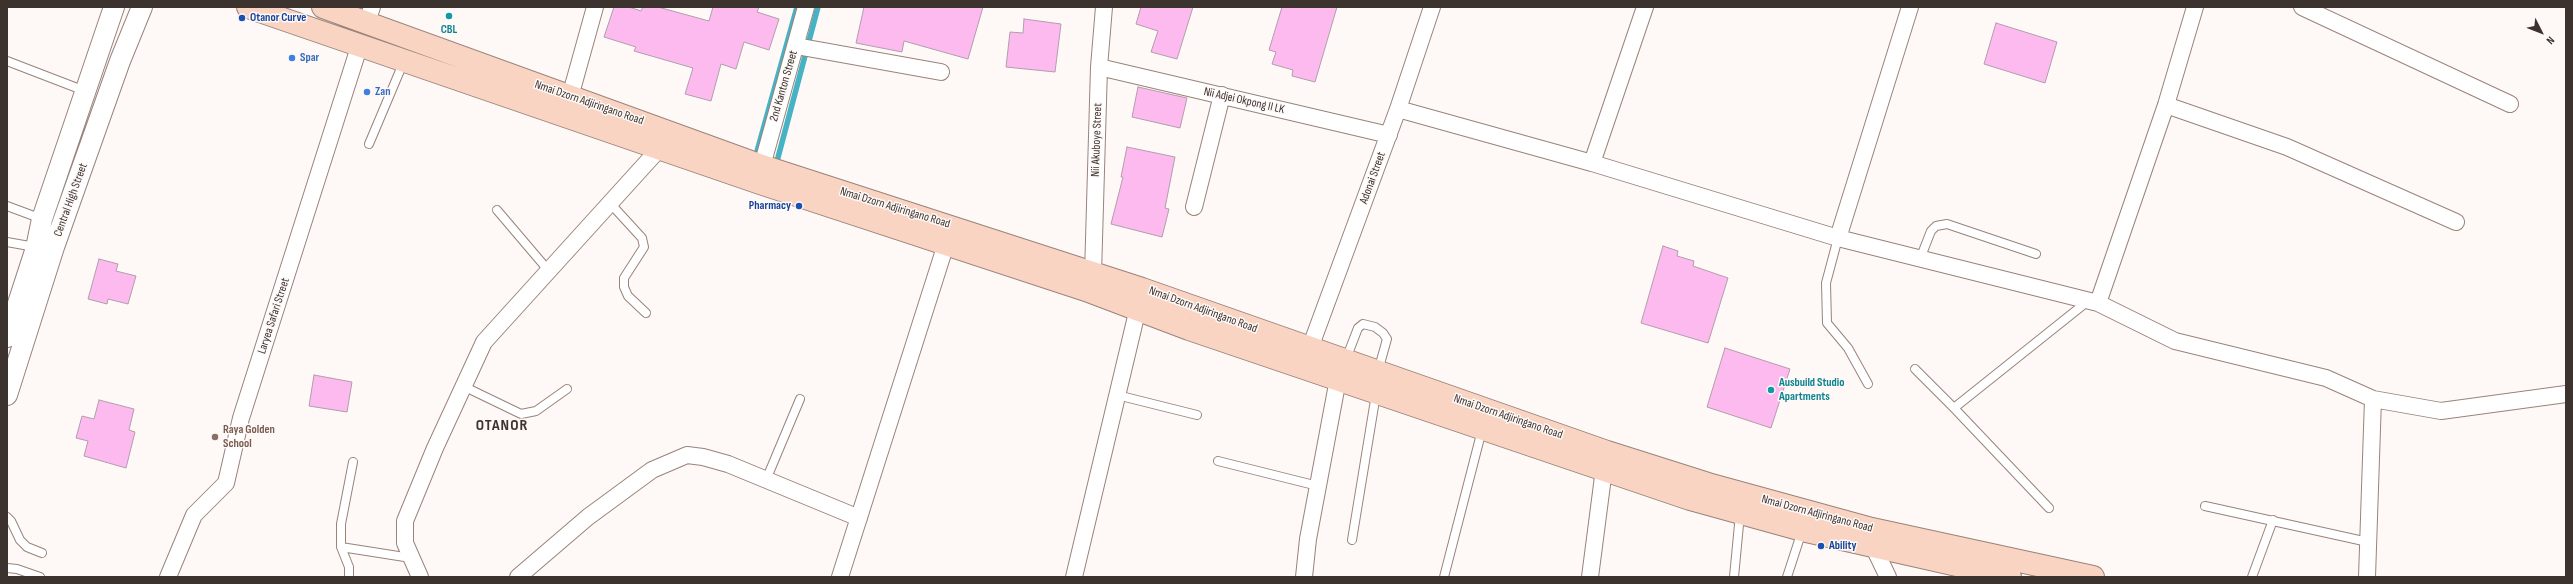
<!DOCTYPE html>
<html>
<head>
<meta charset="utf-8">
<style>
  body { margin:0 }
  #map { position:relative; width:2573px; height:584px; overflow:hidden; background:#fef9f7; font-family:"Sofia Sans Condensed",sans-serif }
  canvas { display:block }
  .frame { position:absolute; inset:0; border:8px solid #3c332f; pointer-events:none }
  .north { position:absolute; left:2521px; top:12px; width:40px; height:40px; -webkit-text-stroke:3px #fef9f7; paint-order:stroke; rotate:132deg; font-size:11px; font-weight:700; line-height:16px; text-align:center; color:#3c332f }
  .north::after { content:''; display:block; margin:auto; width:14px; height:18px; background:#3c332f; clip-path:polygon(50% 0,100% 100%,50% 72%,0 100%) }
</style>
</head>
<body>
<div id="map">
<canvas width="2573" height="584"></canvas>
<div class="frame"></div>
<div class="north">N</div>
</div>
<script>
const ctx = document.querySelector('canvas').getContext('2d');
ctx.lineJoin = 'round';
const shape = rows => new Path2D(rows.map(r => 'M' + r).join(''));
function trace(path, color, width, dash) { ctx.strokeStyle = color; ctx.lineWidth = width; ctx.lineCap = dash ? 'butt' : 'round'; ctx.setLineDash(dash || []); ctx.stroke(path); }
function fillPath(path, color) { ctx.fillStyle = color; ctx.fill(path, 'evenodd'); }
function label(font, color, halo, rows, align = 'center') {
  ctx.font = font + ' "Sofia Sans Condensed",sans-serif'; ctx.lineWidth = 3; ctx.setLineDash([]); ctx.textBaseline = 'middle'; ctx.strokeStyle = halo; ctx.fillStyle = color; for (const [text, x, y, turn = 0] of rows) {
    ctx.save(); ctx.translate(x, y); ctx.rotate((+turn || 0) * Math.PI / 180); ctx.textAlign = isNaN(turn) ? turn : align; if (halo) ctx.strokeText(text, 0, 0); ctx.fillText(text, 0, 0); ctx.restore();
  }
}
trace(shape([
  [756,155,797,7],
  [776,165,818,7]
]), '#45b3c4', 5.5);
const building = shape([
  [614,7,629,7,641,11,643,7,658,7,709,21,713,7,759,7,757,12,779,19,769,50,744,42,736,69,721,64,711,101,685,94,693,68,634,51,636,47,604,37,614,7],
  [864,7,983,7,968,59,904,41,902,52,856,43,864,7],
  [1141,7,1193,7,1177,59,1151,52,1158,31,1136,24,1141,7],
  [1282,7,1337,7,1315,82,1292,76,1293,70,1272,64,1276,52,1269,50,1282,7],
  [1024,19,1061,24,1055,72,1006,67,1010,32,1023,33,1024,19],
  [1996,23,2057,42,2045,83,1984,64,1996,23],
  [1138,87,1187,98,1180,128,1132,117,1138,87],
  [1127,147,1175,157,1165,208,1169,209,1162,237,1111,224,1123,177,1121,177,1127,147],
  [1663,246,1678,251,1677,256,1694,261,1693,266,1728,278,1708,343,1641,323,1663,246],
  [99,259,118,264,116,271,136,276,128,304,108,299,107,304,88,299,99,259],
  [1725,348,1790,369,1771,428,1707,407,1725,348],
  [314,375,352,382,347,412,309,406,314,375],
  [99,400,134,409,129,430,135,432,126,468,84,456,88,441,76,438,82,416,94,419,99,400]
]);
fillPath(building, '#fdbaef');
trace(building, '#b09dab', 1);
const service = shape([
  [7,61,85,91],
  [369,144,404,61],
  [609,202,642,238,644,247,624,278,624,287,628,296,646,313],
  [7,206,42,219],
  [497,210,548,270],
  [1838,238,1826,283,1827,323,1848,348,1868,384],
  [7,242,35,247],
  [1920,259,1931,231,1936,226,1947,224,2036,254],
  [1346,359,1358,328,1363,324,1375,327,1383,333,1387,339,1378,371],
  [1915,369,1954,408],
  [463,386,521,414,536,411,567,389],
  [1117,395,1197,415],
  [1218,461,1318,486],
  [766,480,800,399],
  [2205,506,2368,542],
  [2049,508,1954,408,2088,301],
  [7,517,11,521,20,540,27,547,42,553],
  [1352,540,1376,394],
  [341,547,341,524,353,462],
  [7,568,17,569,40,577],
  [349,577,349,567,341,547,411,558],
  [1444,577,1482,430],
  [1734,577,1740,514],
  [1787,577,1802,531],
  [2252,577,2273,520]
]);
const minor = shape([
  [2302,7,2510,104],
  [367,22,372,7],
  [796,46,941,72],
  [1099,67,1389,135],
  [570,97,595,7],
  [2166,105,2287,147,2456,222],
  [1398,109,1592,163,1838,238,2098,303,2175,341,2326,378,2373,399],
  [1592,163,1645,7],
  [762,166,806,7],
  [1194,207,1222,95],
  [1838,238,1910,7],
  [1093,274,1099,67,1104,7],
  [2098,303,2166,105,2195,7],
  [1310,348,1398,109,1432,7],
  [1874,548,1888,577],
  [168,577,194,515,226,483,241,418,360,44],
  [420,577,405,543,405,521,435,448,484,342,660,148],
  [518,577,588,517,652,470,687,455,703,457,728,464,859,518],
  [840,577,946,244],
  [1074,577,1138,308],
  [1304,577,1308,539,1338,379],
  [1590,577,1604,469],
  [2367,577,2373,399,2441,411,2566,394]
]);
const tertiary = shape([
  [7,337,36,248,42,219,114,7],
  [7,395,54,247,120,61,142,7]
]);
const secondary = shape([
  [248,7,760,183,1086,290,1189,329,1690,499,1802,530,2010,577],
  [323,7,762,166,1142,289,1607,452,1708,484,1872,529,2093,577]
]);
trace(service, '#99837a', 10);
trace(minor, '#99837a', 18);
trace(tertiary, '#99837a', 22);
trace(secondary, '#99837a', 24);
trace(service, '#fff', 8);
trace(minor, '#fff', 16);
trace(tertiary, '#fff', 20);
trace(secondary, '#f9d4c2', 22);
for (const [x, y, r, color] of [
  [449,16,4,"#0f9aa8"],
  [242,18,4,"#1a4fb4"],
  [292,58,4,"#3f7fe0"],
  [367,92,4,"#3f7fe0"],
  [799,206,4,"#1a4fb4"],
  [1771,390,4,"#0f9aa8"],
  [215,437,4,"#8d6e63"],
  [1821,546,4,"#1a4fb4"]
]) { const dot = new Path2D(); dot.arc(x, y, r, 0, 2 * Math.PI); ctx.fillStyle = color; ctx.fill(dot); trace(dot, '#fef9f7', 1.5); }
label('bold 12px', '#164399', '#fef9f7', [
  ["Otanor Curve",250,18],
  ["Pharmacy",791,206,"right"],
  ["Ability",1829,546]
], 'left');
label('bold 12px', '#0d838f', '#fef9f7', [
  ["CBL",449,30],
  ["Ausbuild Studio",1779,383,"left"],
  ["Apartments",1779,397,"left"]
]);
label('bold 12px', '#366cbe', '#fef9f7', [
  ["Spar",300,58],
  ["Zan",375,92]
], 'left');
label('12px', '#3c332f', '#fef9f7', [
  ["2nd Kanton Street",784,86,-74],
  ["Nii Adjei Okpong II LK",1244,101,13],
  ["Nmai Dzorn Adjiringano Road",589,103,19],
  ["Nii Akuboye Street",1097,140,-88],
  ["Adonai Street",1373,178,-70],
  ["Central High Street",71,200,-70],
  ["Nmai Dzorn Adjiringano Road",895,208,17],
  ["Nmai Dzorn Adjiringano Road",1203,310,20],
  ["Laryea Safari Street",274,316,-72],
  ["Nmai Dzorn Adjiringano Road",1508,417,19],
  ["Nmai Dzorn Adjiringano Road",1817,514,15]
]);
label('bold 12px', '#785e54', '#fef9f7', [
  ["Raya Golden",223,430],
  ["School",223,444]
], 'left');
ctx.letterSpacing = '1px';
label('bold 16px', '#3c332f', '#fef9f7', [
  ["OTANOR",502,426]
]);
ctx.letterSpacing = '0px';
</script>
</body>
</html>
